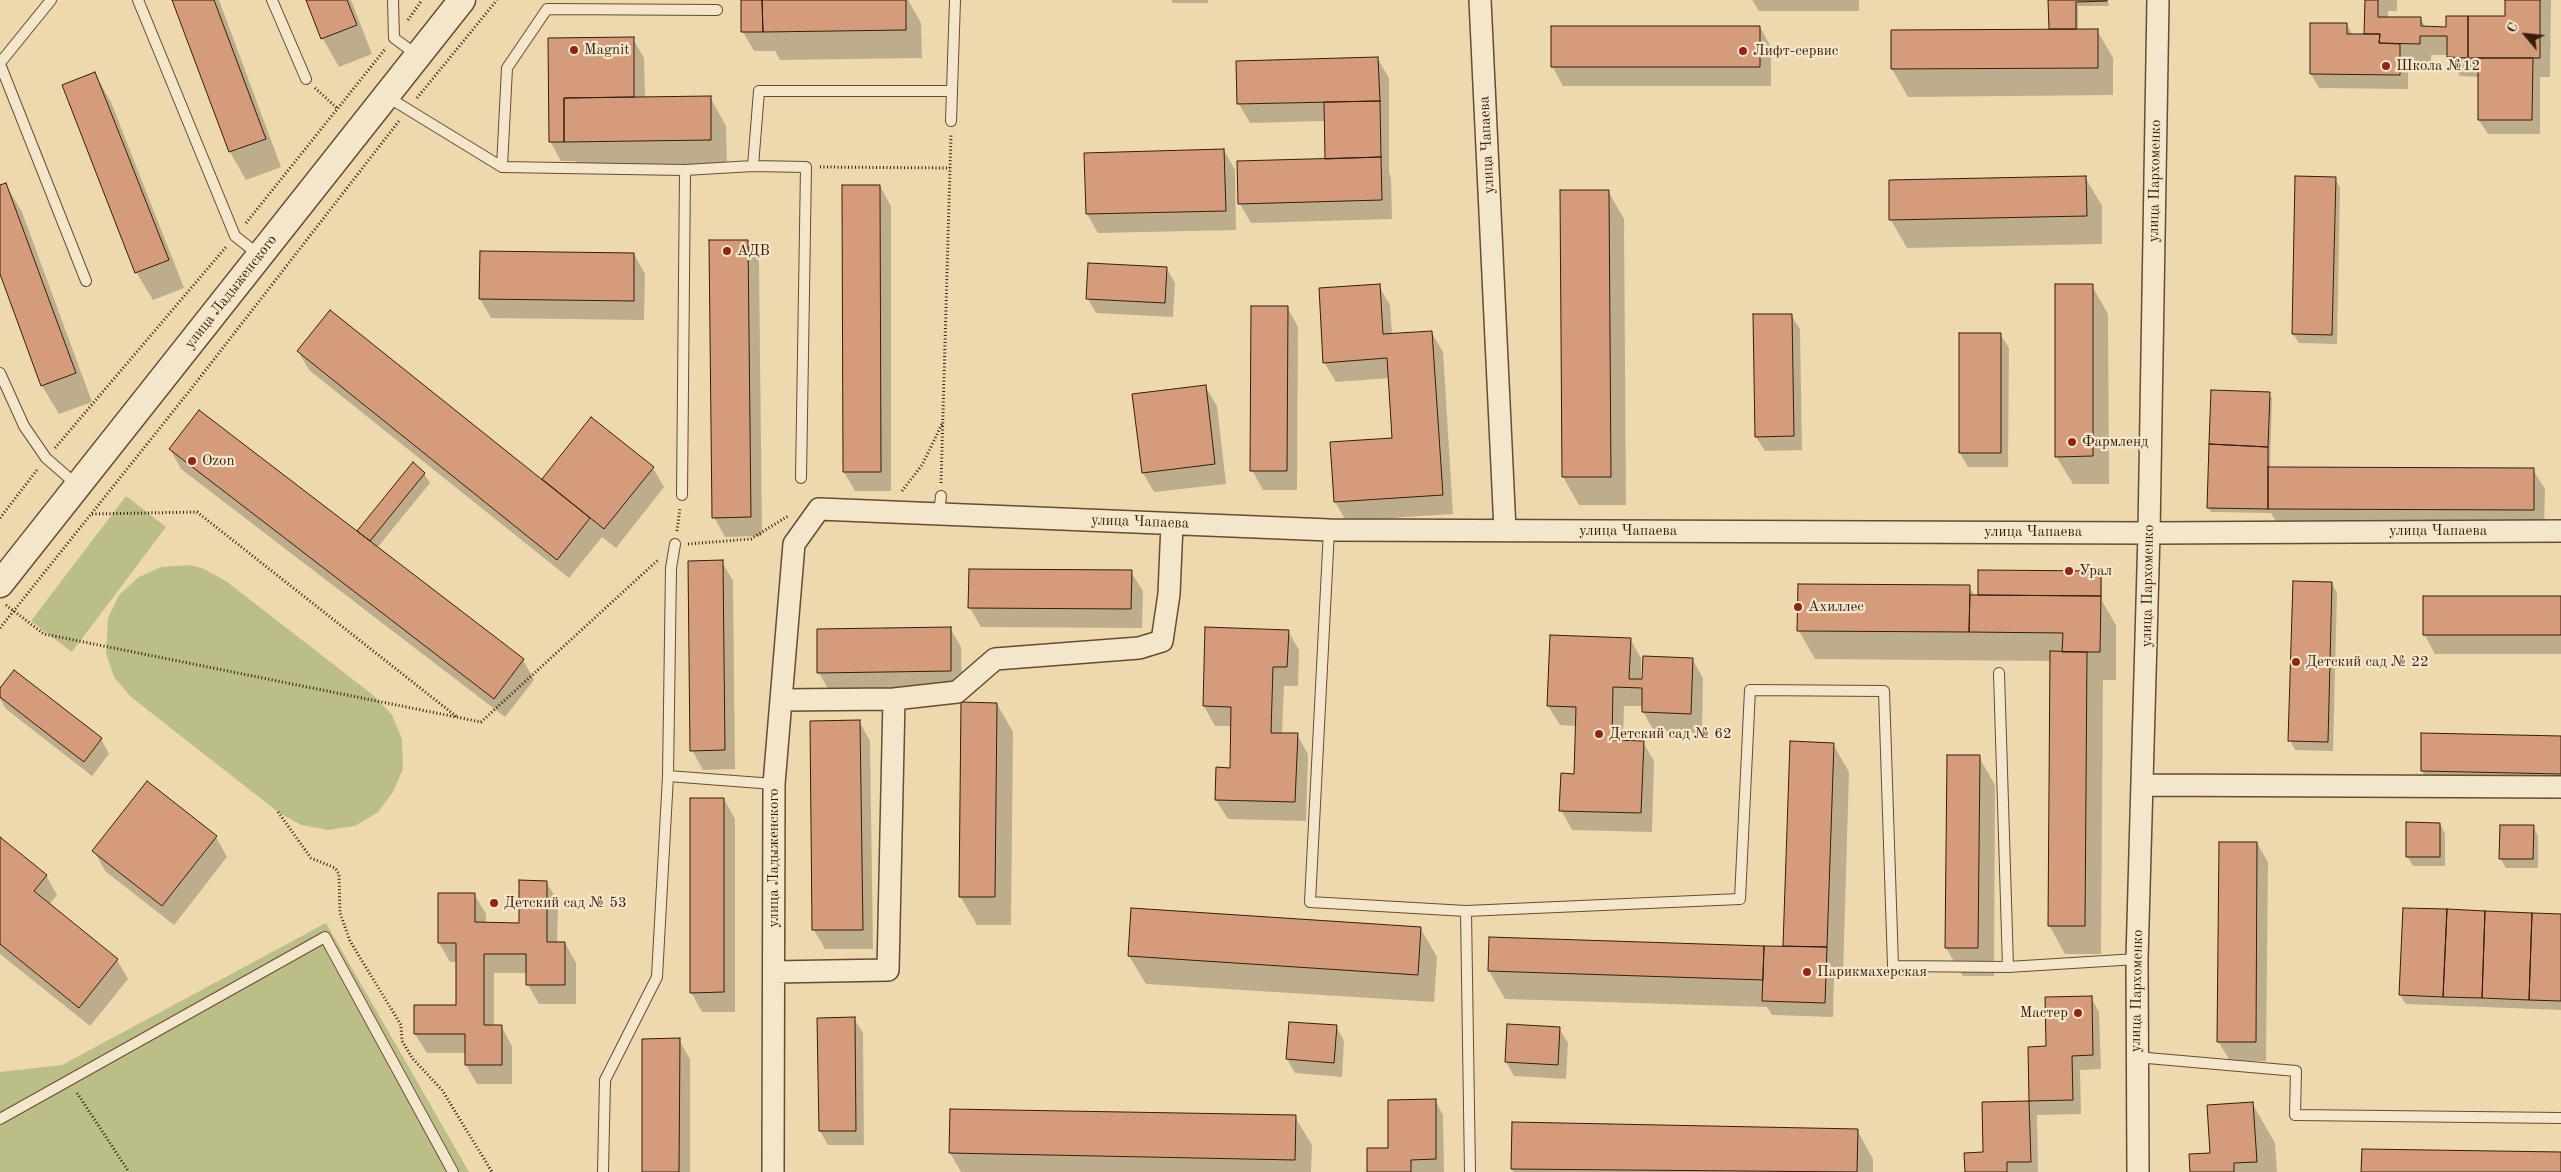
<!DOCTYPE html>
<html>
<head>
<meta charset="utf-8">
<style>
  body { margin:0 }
  #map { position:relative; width:2561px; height:1172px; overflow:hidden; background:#eed9af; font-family:"Old Standard TT",serif }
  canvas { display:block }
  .north { position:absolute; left:2501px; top:10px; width:50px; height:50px; -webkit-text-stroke:4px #f4e6cb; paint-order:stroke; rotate:298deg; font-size:14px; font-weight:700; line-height:20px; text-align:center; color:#371d0a }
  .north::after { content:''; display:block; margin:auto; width:18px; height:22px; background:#371d0a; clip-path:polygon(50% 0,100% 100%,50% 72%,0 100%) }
</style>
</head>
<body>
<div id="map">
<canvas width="2561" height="1172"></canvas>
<div class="north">С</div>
</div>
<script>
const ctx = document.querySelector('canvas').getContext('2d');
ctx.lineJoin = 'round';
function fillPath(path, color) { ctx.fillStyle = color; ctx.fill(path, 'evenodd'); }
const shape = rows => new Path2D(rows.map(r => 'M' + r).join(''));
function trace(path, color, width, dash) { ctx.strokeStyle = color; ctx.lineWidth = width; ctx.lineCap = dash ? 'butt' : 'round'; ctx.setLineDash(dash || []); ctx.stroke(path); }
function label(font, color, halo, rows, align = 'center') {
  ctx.font = font + ' "Old Standard TT",serif'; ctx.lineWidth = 4.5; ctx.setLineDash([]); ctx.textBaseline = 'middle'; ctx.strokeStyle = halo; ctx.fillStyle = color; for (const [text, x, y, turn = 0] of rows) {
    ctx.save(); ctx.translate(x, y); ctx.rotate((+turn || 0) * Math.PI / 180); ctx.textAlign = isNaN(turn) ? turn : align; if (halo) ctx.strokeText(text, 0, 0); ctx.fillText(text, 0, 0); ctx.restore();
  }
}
fillPath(shape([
  [126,496,166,527,72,652,31,621],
  [189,565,202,568,226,581,373,695,392,715,402,739,403,769,393,792,378,812,355,826,328,830,301,825,278,812,131,697,114,677,106,653,108,618,119,595,139,577,161,567],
  [326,923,469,1172,0,1172,0,1072,62,1065]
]), '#bcbe88');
fillPath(shape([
  [174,0,219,0,281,167,246,180,230,152],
  [307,0,351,0,372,54,339,67,323,39],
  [742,0,908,0,921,23,922,58,780,60,775,51,754,51,743,32],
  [1171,0,1208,0,1208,3,1173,3],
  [1752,0,1859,0,1859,11,1759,11],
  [2050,0,2108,0,2109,6,2078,6,2078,30,2097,30,2113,58,2113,95,1908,97,1892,69,2052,30],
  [2366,0,2397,0,2397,11,2388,11,2388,18,2420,18,2426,28,2447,28,2506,17,2506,0,2551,0,2550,77,2540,77,2540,134,2488,134,2479,120,2480,77,2460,76,2448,55,2431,55,2431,63,2408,63,2408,89,2319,88,2311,74,2347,25,2353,35,2367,35],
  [2384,42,2397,42,2397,45,2384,45],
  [1760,27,1771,47,1771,86,1563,86,1552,66],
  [549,39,633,39,644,58,645,98,710,97,726,126,727,168,581,170,576,161,561,161,550,141],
  [1378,59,1389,78,1389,173,1391,178,1392,219,1251,223,1240,204,1326,160,1325,121,1250,123,1239,104],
  [95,74,111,102,184,288,153,300,136,272],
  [1224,150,1235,170,1236,230,1098,233,1087,214],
  [2085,177,2102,206,2102,244,1907,248,1891,220],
  [2335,178,2340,188,2337,344,2299,343,2293,334],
  [5,184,22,212,92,402,59,414,42,386,0,271,0,186],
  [844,186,880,186,891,206,891,491,855,491,844,472],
  [1608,191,1624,219,1626,505,1579,505,1563,477],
  [748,241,759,260,762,536,725,537,714,517],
  [634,254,645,274,644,320,491,318,480,299],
  [1167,269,1175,283,1173,317,1096,313,1088,299],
  [1379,286,1390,305,1392,335,1432,333,1443,352,1453,514,1346,521,1335,502,1393,439,1390,378,1336,382,1324,362],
  [2092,286,2108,314,2109,484,2073,484,2056,456],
  [1287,307,1298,327,1297,490,1263,490,1252,470],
  [1791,315,1800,329,1802,450,1765,451,1756,437],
  [2000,334,2009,348,2008,467,1968,467,1960,453],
  [298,351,542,481,592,419,653,468,664,487,616,548,602,537,569,578,309,370],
  [1205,386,1217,406,1226,484,1154,492,1143,473],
  [2212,391,2269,394,2272,398,2270,468,2533,470,2545,489,2544,529,2280,528,2271,513,2211,512,2208,508],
  [170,449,361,536,358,531,424,473,430,483,377,548,523,660,534,680,505,717,181,469],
  [722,562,733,581,735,769,703,770,692,750],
  [1131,572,1143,591,1142,628,981,627,970,608],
  [2100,572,2102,577,2102,601,2116,625,2116,680,2103,680,2101,954,2065,954,2049,925,2051,661,1815,659,1799,631,1969,587,1975,596,1980,596,1979,595],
  [2332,583,2337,593,2333,751,2295,750,2290,740],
  [2561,598,2561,654,2435,654,2424,634],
  [950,628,961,647,962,690,830,692,819,673],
  [1206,629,1288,631,1299,650,1298,686,1284,686,1282,734,1297,735,1308,754,1306,821,1228,819,1216,800,1231,769,1232,726,1215,726,1204,706],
  [1630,639,1641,658,1641,681,1692,659,1703,678,1702,733,1654,731,1643,712,1643,706,1624,706,1623,741,1643,742,1654,761,1652,832,1572,830,1561,810,1575,775,1576,726,1560,725,1548,706],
  [0,690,101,739,109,754,92,776,6,709,0,699],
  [997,704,1013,732,1011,925,977,925,960,896],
  [859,721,870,741,873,949,825,949,814,930,811,722],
  [2561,737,2561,793,2433,790,2422,771],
  [1833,744,1849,772,1843,975,1834,975,1833,1017,1772,1015,1767,1007,1505,999,1489,971,1785,947],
  [1979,757,1995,785,1994,976,1963,976,1946,948],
  [147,783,216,837,227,857,174,925,105,871,94,851],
  [724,799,735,819,735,1012,702,1012,691,992],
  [2440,824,2445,834,2445,866,2413,866,2407,856],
  [2533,826,2538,836,2538,868,2506,868,2500,858],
  [0,838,46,875,57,895,49,905,117,960,128,979,90,1026,0,954],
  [2257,843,2268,862,2266,1061,2230,1061,2218,1041],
  [546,882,558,901,557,943,565,943,576,963,576,1004,539,1004,528,985,528,973,494,973,494,1026,501,1026,512,1046,512,1084,477,1084,466,1065,466,1053,427,1053,415,1034,457,1006,457,962,450,962,439,943,474,894,486,914,486,924,520,924],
  [2561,915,2561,1010,2406,1004,2400,995],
  [1421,929,1437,957,1434,1002,1146,984,1129,956],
  [2091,997,2099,1012,2101,1069,2080,1070,2081,1114,2037,1115,2038,1172,1966,1172,1984,1154,1983,1103,2030,1102,2029,1048,2048,1047],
  [854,1019,863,1033,864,1145,828,1145,820,1131],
  [1336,1026,1344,1041,1342,1077,1295,1073,1287,1059],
  [1559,1028,1568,1043,1566,1079,1514,1076,1506,1062],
  [679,1040,690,1059,690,1172,643,1172],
  [1435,1100,1443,1115,1444,1172,1369,1172],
  [2252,1103,2275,1143,2277,1172,2192,1172,2211,1154],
  [951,1110,1295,1117,1312,1145,1311,1172,961,1172,950,1153],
  [1857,1130,1873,1159,1873,1172,1514,1172,1512,1169]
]), '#0003');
const building = shape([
  [172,0,214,0,266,139,229,152,172,0],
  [306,0,347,0,357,25,321,39,306,0],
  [741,0,762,0,763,32,741,32,741,0],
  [762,0,906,0,906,30,763,32,762,0],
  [2048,0,2107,0,2107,1,2076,2,2076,29,2049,29,2048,0],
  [2365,0,2378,0,2378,17,2421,17,2421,26,2446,27,2446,16,2468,16,2468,58,2447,57,2447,36,2420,36,2420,44,2379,43,2380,34,2364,34,2365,0],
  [2505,0,2540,0,2540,58,2468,58,2468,16,2505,16,2505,0],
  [2310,23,2347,23,2347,34,2380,34,2379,43,2400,44,2400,75,2310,74,2310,23],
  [1551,26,1760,26,1760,67,1551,67,1551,26],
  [2098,29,2098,68,1891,69,1891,30,2098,29],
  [634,37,634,97,564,98,564,142,549,142,548,38,634,37],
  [1378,57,1380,101,1237,104,1236,61,1378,57],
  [2478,58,2533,58,2532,120,2478,120,2478,58],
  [95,72,169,260,135,273,62,85,95,72],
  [711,96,711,140,564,142,564,98,711,96],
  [1380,101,1381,157,1325,159,1324,102,1380,101],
  [1224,149,1226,211,1086,214,1084,153,1224,149],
  [1381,157,1382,200,1238,204,1237,161,1381,157],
  [2086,176,2087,216,1889,220,1889,180,2086,176],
  [2295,176,2336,177,2332,335,2292,334,2295,176],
  [6,183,76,373,41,386,0,274,0,185,6,183],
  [842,185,880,185,881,472,843,472,842,185],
  [1560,190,1609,190,1611,477,1562,477,1560,190],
  [709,240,748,240,751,517,712,518,709,240],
  [480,251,634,253,634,301,479,299,480,251],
  [1088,263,1167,267,1165,303,1086,299,1088,263],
  [1380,284,1383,334,1432,331,1443,495,1334,502,1330,442,1392,438,1387,358,1323,363,1319,288,1380,284],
  [2055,284,2093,284,2093,456,2055,457,2055,284],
  [1251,306,1288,306,1287,471,1250,471,1251,306],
  [330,310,590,518,557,560,297,351,330,310],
  [1753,314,1792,314,1794,436,1755,437,1753,314],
  [1959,333,2001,333,2001,453,1959,453,1959,333],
  [1206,385,1215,464,1142,473,1132,394,1206,385],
  [2211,390,2270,392,2268,447,2209,444,2211,390],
  [199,410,524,659,494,699,169,449,199,410],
  [591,417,654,467,604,529,542,479,591,417],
  [2209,444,2268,447,2268,509,2207,508,2209,444],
  [413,462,425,473,370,541,357,531,413,462],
  [2268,467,2534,468,2534,510,2268,509,2268,467],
  [723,560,725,750,690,751,688,561,723,560],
  [969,569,1132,570,1131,609,968,608,969,569],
  [1978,570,2101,571,2101,596,1978,595,1978,570],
  [2293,581,2332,582,2328,742,2288,741,2293,581],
  [1798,584,1970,585,1969,632,1797,631,1798,584],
  [1970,595,2101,596,2100,652,2062,652,2063,633,1969,632,1970,595],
  [2423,596,2561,596,2561,635,2423,635,2423,596],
  [951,627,951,671,817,673,817,629,951,627],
  [1205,627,1289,630,1287,667,1273,667,1271,733,1298,733,1295,802,1215,800,1216,767,1230,768,1231,707,1203,706,1205,627],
  [1550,635,1631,638,1629,679,1642,679,1643,656,1693,658,1691,714,1642,712,1642,688,1613,687,1612,740,1644,741,1641,813,1559,811,1561,773,1574,774,1576,707,1547,706,1550,635],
  [2050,651,2087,652,2085,926,2048,926,2050,651],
  [14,670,102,738,84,762,0,697,0,688,14,670],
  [961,702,997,703,995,897,959,897,961,702],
  [860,720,863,930,812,930,810,721,860,720],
  [2421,733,2561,736,2561,774,2421,771,2421,733],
  [1790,741,1834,743,1827,947,1783,946,1790,741],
  [1947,755,1980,755,1978,948,1945,948,1947,755],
  [147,781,217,836,162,906,92,851,147,781],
  [690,798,724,798,724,992,690,993,690,798],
  [2406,822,2440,823,2440,857,2406,857,2406,822],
  [2500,825,2534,825,2533,859,2499,859,2500,825],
  [0,837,47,875,34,891,118,959,79,1008,0,944,0,837],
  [2219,842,2257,842,2256,1042,2217,1042,2219,842],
  [519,880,547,881,547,942,565,942,565,985,526,985,526,954,484,954,484,1025,502,1025,502,1065,465,1065,465,1034,414,1034,414,1005,456,1005,456,943,438,943,438,893,475,893,475,922,519,923,519,880],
  [1131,908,1421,927,1418,975,1128,956,1131,908],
  [2403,908,2447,909,2443,997,2399,995,2403,908],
  [2447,909,2485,911,2482,998,2443,997,2447,909],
  [2485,911,2532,913,2529,1000,2482,998,2485,911],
  [2532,913,2561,914,2561,1001,2529,1000,2532,913],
  [1489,937,1764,946,1763,980,1488,971,1489,937],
  [1764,946,1827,947,1825,1003,1762,1001,1764,946],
  [2092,996,2093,1055,2072,1056,2073,1100,2029,1101,2028,1047,2046,1046,2045,997,2092,996],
  [855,1017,856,1131,819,1131,817,1018,855,1017],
  [1289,1022,1337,1025,1334,1063,1286,1059,1289,1022],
  [1507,1024,1560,1027,1558,1065,1505,1062,1507,1024],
  [680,1038,679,1172,642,1172,642,1039,680,1038],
  [1436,1099,1436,1159,1411,1160,1411,1172,1367,1172,1367,1148,1388,1148,1388,1100,1436,1099],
  [2029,1101,2031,1162,2007,1162,2007,1172,1965,1172,1964,1153,1983,1152,1982,1102,2029,1101],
  [2253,1102,2257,1162,2234,1163,2234,1172,2190,1172,2189,1154,2210,1153,2207,1105,2253,1102],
  [950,1109,1296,1115,1295,1160,949,1153,950,1109],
  [1512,1122,1858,1129,1857,1172,1511,1169,1512,1122],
  [2362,1149,2561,1152,2561,1172,2361,1172,2362,1149]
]);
fillPath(building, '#d59c7c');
trace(building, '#371d0a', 1);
const service = shape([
  [138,0,235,236,259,255],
  [272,0,306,79],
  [393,0,394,38,417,55],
  [0,63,51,0],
  [0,64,86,281],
  [386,96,502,167,685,170,753,166,759,91,952,91],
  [951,121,955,0],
  [753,166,806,167,801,478],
  [502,167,507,68,547,9,717,10],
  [0,373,24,426,46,458,77,485],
  [682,495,685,170],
  [941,496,940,504,944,515],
  [1329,530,1310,902,1466,911,1740,899,1750,690,1884,691,1893,966,2008,967,2137,959],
  [1999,673,2008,967],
  [668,776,671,568,675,544],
  [1466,911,1470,1172],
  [2136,1057,2296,1071,2295,1115,2561,1118],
  [0,1119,325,937,453,1172],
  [603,1172,605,1080,657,977,668,776,774,784]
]);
const minor = shape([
  [1480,0,1505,530],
  [894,699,957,692,995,659,1139,648,1162,641,1169,594,1172,524],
  [2143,785,2561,787],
  [774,972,888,970,894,699,781,700],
  [773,1172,774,784,794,544,819,509,1329,530,2149,533,2561,531],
  [2138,1172,2137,959,2149,533,2158,0]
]);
const tertiary = shape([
  [0,584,462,0]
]);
trace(service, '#654c33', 12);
trace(minor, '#654c33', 24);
trace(tertiary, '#654c33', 29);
trace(shape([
  [408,20,422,0],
  [315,88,338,109],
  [417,98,497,0],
  [820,167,950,168],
  [246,223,386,48],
  [55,448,226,247],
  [941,483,951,134],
  [902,491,922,465,943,422],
  [92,514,197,512,457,717],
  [0,518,37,470],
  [677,531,680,508],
  [688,544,751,539,788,516],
  [6,605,44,634,481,722,658,560],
  [0,628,191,389,399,121],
  [278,812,311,858,335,868,339,874,340,913,350,941,401,1025,402,1041,413,1059,442,1090,492,1172],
  [77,1093,129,1172]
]), '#371d0a', 3, [1, 2.5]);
trace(service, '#f4e6cb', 10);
trace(minor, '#f4e6cb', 21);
trace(tertiary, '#f4e6cb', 26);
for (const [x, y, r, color] of [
  [574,50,5,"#8f2418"],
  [1743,51,5,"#8f2418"],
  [2386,66,5,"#8f2418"],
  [727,251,5,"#8f2418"],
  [2072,442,5,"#8f2418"],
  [192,461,5,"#8f2418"],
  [2069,571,5,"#8f2418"],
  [1798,607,5,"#8f2418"],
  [2296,662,5,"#8f2418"],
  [1599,734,5,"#8f2418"],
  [494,903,5,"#8f2418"],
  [1807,972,5,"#8f2418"],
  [2078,1013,5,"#8f2418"]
]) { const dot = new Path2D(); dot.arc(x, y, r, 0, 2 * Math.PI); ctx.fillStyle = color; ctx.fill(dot); trace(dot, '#f4e6cb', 2); }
label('15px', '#371d0a', '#f4e6cb', [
  ["Magnit",584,50],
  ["Лифт-сервис",1753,51],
  ["Школа №12",2396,66],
  ["АДВ",737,251],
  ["Фармленд",2082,442],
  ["Ozon",202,461],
  ["Урал",2079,571],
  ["Ахиллес",1808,607],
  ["Детский сад № 22",2306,662],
  ["Детский сад № 62",1609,734],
  ["Детский сад № 53",504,903],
  ["Парикмахерская",1817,972],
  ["Мастер",2068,1013,"right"]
], 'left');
label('15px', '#371d0a', '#f4e6cb', [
  ["улица Чапаева",1487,145,-93],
  ["улица Пархоменко",2155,181,-89],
  ["улица Ладыженского",231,292,-52],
  ["улица Чапаева",1140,522,2],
  ["улица Чапаева",1628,531],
  ["улица Чапаева",2438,531],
  ["улица Чапаева",2033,532],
  ["улица Пархоменко",2148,586,-89],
  ["улица Ладыженского",774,858,-90],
  ["улица Пархоменко",2137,991,-89]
]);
</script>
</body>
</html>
